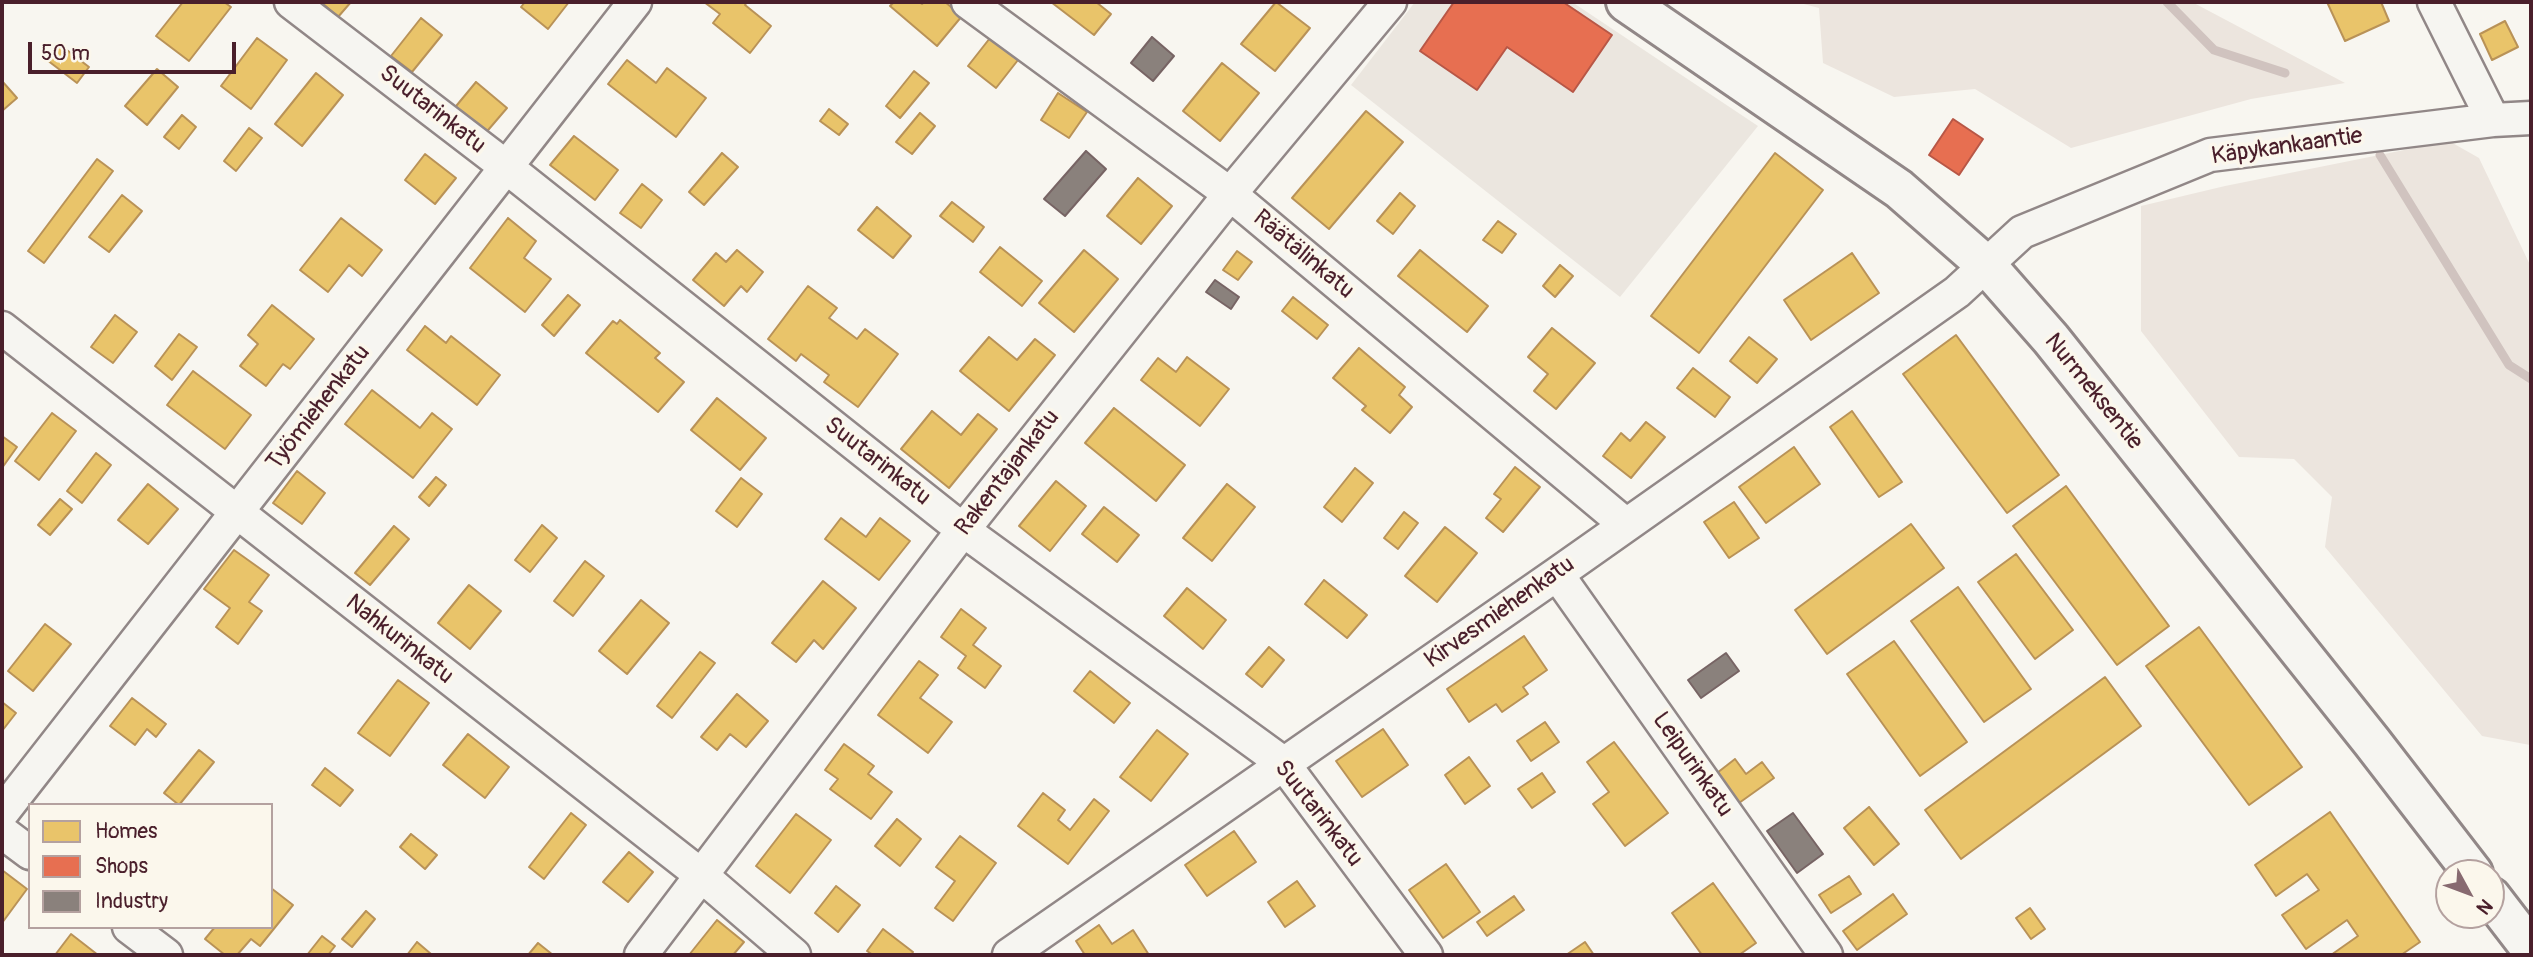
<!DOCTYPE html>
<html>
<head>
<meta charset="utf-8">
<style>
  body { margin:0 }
  #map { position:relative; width:2533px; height:957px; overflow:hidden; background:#f8f6f0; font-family:Pangolin,sans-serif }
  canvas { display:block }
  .frame { position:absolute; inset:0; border:4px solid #4a1f2b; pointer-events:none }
  .legend { position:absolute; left:28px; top:803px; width:245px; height:126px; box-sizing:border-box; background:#fbf7ec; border:2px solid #b4a19f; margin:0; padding:9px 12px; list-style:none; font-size:21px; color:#4a1f2b }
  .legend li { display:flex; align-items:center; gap:14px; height:35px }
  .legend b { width:35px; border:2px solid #b4a19f }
  .north { position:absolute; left:2435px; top:859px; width:70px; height:70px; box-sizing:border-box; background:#fbf7ec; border:2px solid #b4a19f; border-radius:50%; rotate:131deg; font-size:19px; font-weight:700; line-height:28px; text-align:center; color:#4a1f2b }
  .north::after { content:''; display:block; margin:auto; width:24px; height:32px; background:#876a70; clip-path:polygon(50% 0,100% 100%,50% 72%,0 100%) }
  .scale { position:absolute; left:28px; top:42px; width:208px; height:32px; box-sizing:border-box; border:4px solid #4a1f2b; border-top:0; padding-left:9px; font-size:21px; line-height:24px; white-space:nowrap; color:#4a1f2b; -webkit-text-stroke:5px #fbf7ec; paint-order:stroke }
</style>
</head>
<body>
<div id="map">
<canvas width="2533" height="957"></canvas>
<div class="frame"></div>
<ul class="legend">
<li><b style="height:19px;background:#e9c46a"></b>Homes</li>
<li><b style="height:19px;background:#e76f51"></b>Shops</li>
<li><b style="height:19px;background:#8a817c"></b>Industry</li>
</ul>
<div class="north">N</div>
<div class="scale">50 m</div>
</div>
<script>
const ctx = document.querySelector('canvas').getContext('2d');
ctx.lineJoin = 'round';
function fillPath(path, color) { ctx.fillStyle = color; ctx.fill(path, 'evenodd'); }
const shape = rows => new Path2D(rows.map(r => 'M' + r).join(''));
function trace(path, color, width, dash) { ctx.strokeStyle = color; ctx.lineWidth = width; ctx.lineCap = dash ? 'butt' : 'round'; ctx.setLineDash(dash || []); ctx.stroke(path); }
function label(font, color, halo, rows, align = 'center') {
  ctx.font = font + ' Pangolin,sans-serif'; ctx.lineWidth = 7; ctx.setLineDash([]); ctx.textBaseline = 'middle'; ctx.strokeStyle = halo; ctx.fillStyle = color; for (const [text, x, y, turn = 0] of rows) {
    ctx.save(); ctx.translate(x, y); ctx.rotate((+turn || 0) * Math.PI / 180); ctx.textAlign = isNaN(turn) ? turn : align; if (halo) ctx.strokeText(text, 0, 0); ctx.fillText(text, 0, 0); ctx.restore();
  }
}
fillPath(shape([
  [1415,2,1572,2,1758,126,1620,297,1351,85]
]), '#ebe6df');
fillPath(shape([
  [1796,2,2192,2,2345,83,2251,99,2071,148,1975,89,1894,97,1823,63,1819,8],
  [2449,141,2479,158,2531,267,2530,745,2482,736,2325,547,2332,497,2294,459,2239,457,2141,331,2141,206,2225,186]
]), '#ece5de');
const homes = shape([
  [183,2,224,2,231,7,189,61,156,36,183,2],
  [321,2,351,2,338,17,321,2],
  [525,2,569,2,548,29,521,7,525,2],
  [704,2,747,2,745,5,771,26,750,53,713,23,720,14,704,2],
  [894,2,919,2,922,4,924,2,945,2,962,16,937,46,890,6,894,2],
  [1051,2,1096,2,1111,14,1094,35,1051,2],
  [1276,2,1310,28,1275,71,1241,44,1276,2],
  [2327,2,2381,2,2389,21,2345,41,2327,2],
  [421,18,442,35,412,72,391,56,421,18],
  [2505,21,2518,47,2492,60,2480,34,2505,21],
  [257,38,287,60,251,109,221,86,257,38],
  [990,38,1018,60,996,88,968,66,990,38],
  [59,44,89,67,77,83,47,60,59,44],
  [627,60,656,83,667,68,706,98,676,137,608,84,627,60],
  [1222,63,1259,93,1220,141,1183,111,1222,63],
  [157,69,178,87,147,125,125,106,157,69],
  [914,71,929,83,900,118,886,106,914,71],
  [316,73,343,95,302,146,275,124,316,73],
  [2,81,17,98,2,111,2,81],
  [476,82,507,108,483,136,452,111,476,82],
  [1058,93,1087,112,1069,138,1041,120,1058,93],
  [829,109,848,124,839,135,820,121,829,109],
  [1366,111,1403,142,1329,229,1292,198,1366,111],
  [920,113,935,126,912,154,896,142,920,113],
  [182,115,196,127,179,149,164,137,182,115],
  [249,128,262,138,236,171,224,161,249,128],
  [574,136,618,170,595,200,550,165,574,136],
  [722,153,738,167,704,205,689,192,722,153],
  [1775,153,1823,190,1699,353,1651,316,1775,153],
  [425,154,456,178,435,204,405,180,425,154],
  [97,159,113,171,44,263,28,251,97,159],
  [1138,178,1172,206,1141,244,1107,216,1138,178],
  [642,184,662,200,641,228,620,213,642,184],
  [1400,193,1415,206,1393,234,1377,221,1400,193],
  [122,195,142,211,109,252,89,237,122,195],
  [952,202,984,227,973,242,940,216,952,202],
  [877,207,911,236,893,258,858,230,877,207],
  [341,218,382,250,362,276,349,265,328,292,300,270,341,218],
  [508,218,536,241,524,258,551,279,525,312,470,268,508,218],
  [1498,221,1516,234,1502,253,1483,240,1498,221],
  [1000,247,1042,281,1022,306,980,272,1000,247],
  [737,250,763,272,747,292,741,286,724,306,693,280,716,253,726,262,737,250],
  [1084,250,1118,279,1074,332,1039,303,1084,250],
  [1420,250,1488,306,1467,332,1398,276,1420,250],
  [1237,251,1252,262,1238,280,1223,270,1237,251],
  [1852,253,1879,293,1811,340,1784,300,1852,253],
  [1560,265,1573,276,1555,297,1543,286,1560,265],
  [808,286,837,308,829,318,857,339,865,329,898,354,858,407,824,382,829,375,801,354,796,361,768,339,808,286],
  [568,295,580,305,554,336,542,325,568,295],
  [1293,297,1328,325,1317,339,1282,311,1293,297],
  [272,305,314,339,290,369,283,364,266,386,240,366,258,344,248,335,272,305],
  [115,315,137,332,113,363,91,347,115,315],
  [620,320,660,353,655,358,684,382,658,412,586,353,613,321,617,324,620,320],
  [425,326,446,343,451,336,500,375,477,405,407,350,425,326],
  [1552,328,1595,363,1556,409,1534,391,1548,374,1528,357,1552,328],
  [179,334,197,347,172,380,155,366,179,334],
  [1956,335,2059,475,2007,513,1903,374,1956,335],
  [989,337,1017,360,1035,339,1055,355,1009,411,960,371,989,337],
  [1749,337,1777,359,1757,383,1730,361,1749,337],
  [1359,348,1405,387,1399,395,1412,407,1390,433,1362,410,1366,406,1333,378,1359,348],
  [1187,357,1229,389,1200,426,1141,380,1158,358,1176,372,1187,357],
  [1693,368,1730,397,1715,417,1677,388,1693,368],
  [193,371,251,415,225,449,167,405,193,371],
  [372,390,420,428,432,413,452,429,413,478,345,424,372,390],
  [717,398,766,438,740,470,691,430,717,398],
  [1114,408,1185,465,1156,501,1085,443,1114,408],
  [932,411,961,435,978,414,997,429,949,488,901,449,932,411],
  [1852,411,1902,482,1879,497,1830,427,1852,411],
  [52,413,76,431,39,480,15,461,52,413],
  [1646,422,1665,437,1631,478,1603,456,1621,433,1630,441,1646,422],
  [2,436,17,447,2,468,2,436],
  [1794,447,1820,484,1766,523,1739,487,1794,447],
  [96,453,111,465,82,503,67,491,96,453],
  [1515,467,1540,487,1503,532,1486,518,1501,499,1494,494,1515,467],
  [1355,468,1373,483,1342,522,1324,507,1355,468],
  [297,471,325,493,302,524,273,503,297,471],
  [436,477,446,485,429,506,419,497,436,477],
  [741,478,762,494,737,527,716,511,741,478],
  [1056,481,1086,506,1050,551,1019,526,1056,481],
  [148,484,178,509,148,544,118,520,148,484],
  [1227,484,1255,507,1212,561,1183,538,1227,484],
  [2066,486,2169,626,2117,665,2013,526,2066,486],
  [60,499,72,509,50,535,38,525,60,499],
  [1734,502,1759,538,1729,558,1704,522,1734,502],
  [1104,507,1139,535,1117,562,1082,534,1104,507],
  [1404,512,1418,523,1398,549,1384,538,1404,512],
  [841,518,866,537,880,518,910,541,879,580,825,539,841,518],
  [1911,524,1944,568,1827,654,1795,610,1911,524],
  [542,525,557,538,530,572,515,560,542,525],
  [394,526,409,539,370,585,355,573,394,526],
  [1445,527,1477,553,1437,602,1405,576,1445,527],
  [234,550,269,575,249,602,262,611,238,644,216,627,230,608,204,589,234,550],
  [2016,554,2073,630,2035,659,1978,582,2016,554],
  [585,561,604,576,573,616,554,601,585,561],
  [1324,580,1367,615,1347,638,1305,604,1324,580],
  [823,581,856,608,823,649,814,640,796,662,772,643,823,581],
  [469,585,501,611,470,649,438,623,469,585],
  [1958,587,2031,689,1984,722,1911,621,1958,587],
  [1187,588,1226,620,1203,649,1164,616,1187,588],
  [641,600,669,623,627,674,599,651,641,600],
  [961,609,986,628,973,645,1001,666,985,688,958,668,966,656,941,637,961,609],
  [45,624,71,644,33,691,8,671,45,624],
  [2199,627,2302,767,2249,805,2146,666,2199,627],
  [1524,636,1547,670,1523,687,1528,694,1502,712,1496,704,1469,722,1447,689,1524,636],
  [1894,641,1967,742,1920,776,1847,674,1894,641],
  [1269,647,1284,660,1262,687,1246,674,1269,647],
  [700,652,715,663,672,718,657,706,700,652],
  [919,661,938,675,920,698,952,722,928,753,878,715,919,661],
  [1090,671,1130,703,1114,723,1074,691,1090,671],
  [2105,677,2141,726,1961,859,1925,810,2105,677],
  [398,680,429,703,390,756,358,733,398,680],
  [737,694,768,721,746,747,730,734,717,750,701,737,737,694],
  [132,698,166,724,156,737,147,729,135,745,110,726,132,698],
  [2,702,16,713,2,731,2,702],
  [1545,722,1559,742,1531,761,1517,741,1545,722],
  [1383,729,1408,765,1362,797,1336,761,1383,729],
  [1157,730,1188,754,1151,801,1120,777,1157,730],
  [468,734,509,767,485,798,443,765,468,734],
  [1614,742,1668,813,1625,846,1593,804,1609,792,1587,762,1614,742],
  [844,744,874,766,868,774,892,792,871,819,830,789,838,779,825,770,844,744],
  [199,750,214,762,179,805,164,793,199,750],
  [1469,757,1490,786,1465,804,1445,775,1469,757],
  [1735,759,1746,774,1762,762,1774,778,1739,803,1717,773,1735,759],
  [325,768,353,790,340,806,312,785,325,768],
  [1542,773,1555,792,1532,808,1518,789,1542,773],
  [1043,793,1065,810,1058,820,1070,830,1094,799,1109,811,1068,864,1018,826,1043,793],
  [1869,807,1899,844,1874,865,1844,828,1869,807],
  [2330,812,2420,942,2401,955,2331,955,2358,936,2347,920,2306,949,2282,915,2319,890,2307,874,2276,896,2255,865,2330,812],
  [571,813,586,825,544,879,529,867,571,813],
  [796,814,831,840,790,893,756,866,796,814],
  [897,819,921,839,900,866,875,846,897,819],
  [1234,831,1256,862,1207,896,1185,865,1234,831],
  [411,834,437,855,425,869,400,847,411,834],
  [960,836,996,863,953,921,935,908,955,881,936,867,960,836],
  [629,852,653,872,628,902,603,882,629,852],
  [1446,864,1480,912,1443,938,1409,890,1446,864],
  [2,870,27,889,2,923,2,870],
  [1849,876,1861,894,1831,913,1819,895,1849,876],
  [1297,881,1315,906,1285,927,1268,902,1297,881],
  [1713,883,1756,943,1739,955,1702,955,1672,913,1713,883],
  [836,886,860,905,838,932,815,913,836,886],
  [271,888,293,905,260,946,251,939,237,955,225,955,205,939,215,927,271,927,271,888],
  [1893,894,1907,914,1857,950,1843,931,1893,894],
  [1514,896,1524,910,1487,936,1477,922,1514,896],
  [2030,908,2045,929,2031,939,2016,918,2030,908],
  [366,911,375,919,352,947,342,939,366,911],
  [717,920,744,942,733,955,689,955,717,920],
  [1099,925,1112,944,1133,930,1149,955,1085,955,1076,941,1099,925],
  [883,929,913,952,911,955,873,955,867,951,883,929],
  [71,934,98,955,55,955,71,934],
  [322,936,335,946,328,955,307,955,322,936],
  [417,942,431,954,430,955,407,955,417,942],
  [1585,942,1594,955,1566,955,1585,942],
  [538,943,553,955,528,955,538,943]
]);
fillPath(homes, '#e9c46a');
trace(homes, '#b99257', 2);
const shops = shape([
  [1454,2,1563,2,1612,35,1573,92,1507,47,1477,90,1420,51,1454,2],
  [1953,119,1983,139,1959,175,1929,155,1953,119]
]);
fillPath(shops, '#e76f51');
trace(shops, '#b85746', 2);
const industry = shape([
  [1152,37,1174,56,1153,81,1131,63,1152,37],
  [1086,151,1106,169,1065,216,1044,199,1086,151],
  [1215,280,1239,297,1231,309,1206,292,1215,280],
  [1726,653,1739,671,1701,698,1688,680,1726,653],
  [1793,813,1823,854,1797,873,1767,831,1793,813]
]);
fillPath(industry, '#8a817c');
trace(industry, '#776464', 2);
trace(shape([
  [2167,2,2214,50,2285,73],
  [2380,155,2509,365,2531,379]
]), '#d0c3bf', 9);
const street = shape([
  [291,2,505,166,963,530,1283,763,1426,955],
  [968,2,1230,194,1625,524],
  [2434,2,2493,120],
  [2,328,701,875,794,955],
  [1557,574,1826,955],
  [2,813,635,2],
  [2,832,30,853],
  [129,927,166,955],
  [641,955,963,530,1230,194,1390,2],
  [1009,955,1557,574,1957,292,2022,232,2210,155,2493,120,2531,118]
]);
const secondary = shape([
  [1626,2,1899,189,1987,266,2051,339,2372,742,2473,873],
  [2491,897,2531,949]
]);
trace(street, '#918787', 37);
trace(secondary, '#918787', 44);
trace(street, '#f6f5f1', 32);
trace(secondary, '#f6f5f1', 38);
label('24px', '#4a1f2b', '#fbf7ec', [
  ["Suutarinkatu",432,110,38],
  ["Käpykankaantie",2287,147,-8],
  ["Räätälinkatu",1303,255,40],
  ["Nurmeksentie",2093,392,51],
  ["Työmiehenkatu",319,408,-52],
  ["Suutarinkatu",877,462,38],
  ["Rakentajankatu",1008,473,-52],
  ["Kirvesmiehenkatu",1500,613,-35],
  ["Nahkurinkatu",399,640,38],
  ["Leipurinkatu",1692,765,55],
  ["Suutarinkatu",1318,814,52]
]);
</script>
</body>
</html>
